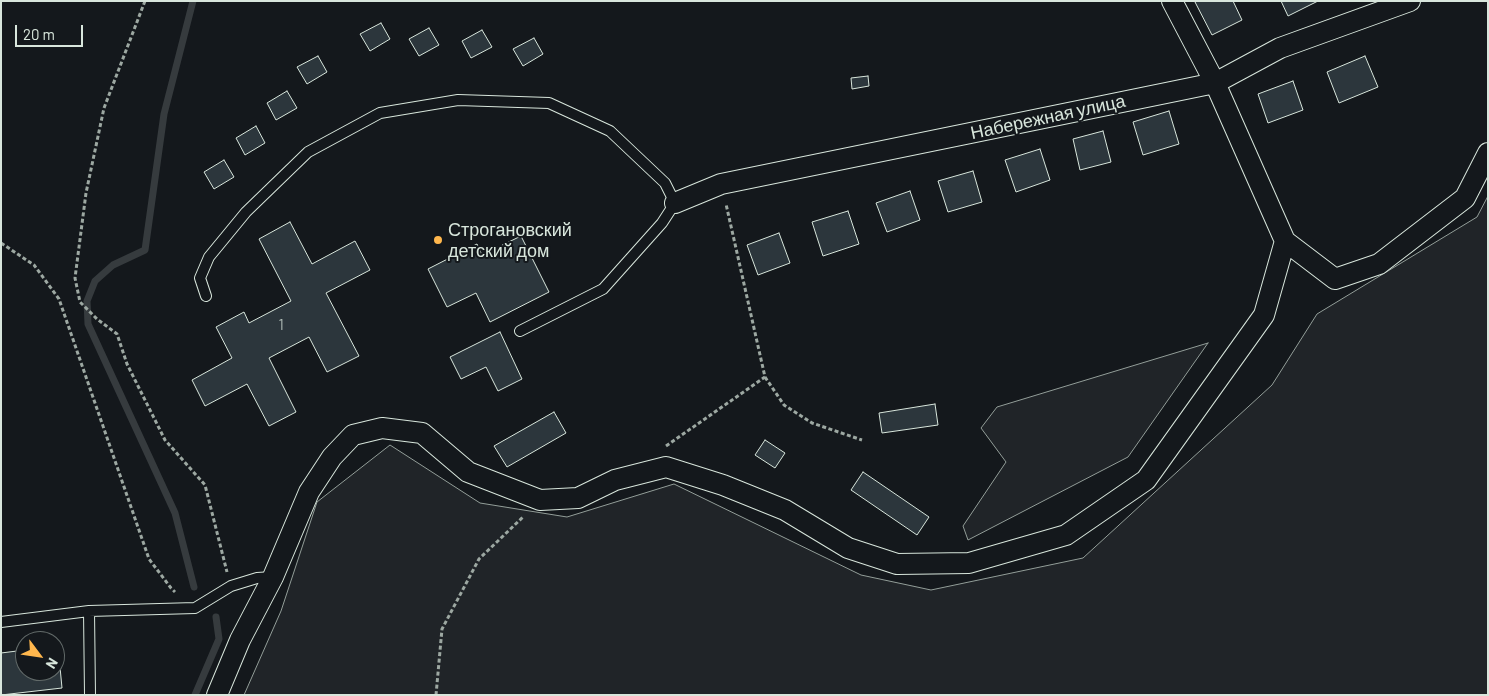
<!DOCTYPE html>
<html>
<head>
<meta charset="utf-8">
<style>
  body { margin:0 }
  #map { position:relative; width:1489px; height:696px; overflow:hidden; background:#14181c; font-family:Barlow,sans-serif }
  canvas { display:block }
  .frame { position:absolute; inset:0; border:2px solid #d8e6dc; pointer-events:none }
  .north { position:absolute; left:15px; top:631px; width:50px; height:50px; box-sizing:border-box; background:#14181c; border:1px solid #626a69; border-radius:50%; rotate:121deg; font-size:14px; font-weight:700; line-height:20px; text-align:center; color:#d8e6dc }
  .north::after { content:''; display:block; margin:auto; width:18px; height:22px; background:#ffb74d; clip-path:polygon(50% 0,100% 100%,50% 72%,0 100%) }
  .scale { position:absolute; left:15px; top:25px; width:68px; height:22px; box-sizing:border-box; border:2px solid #d8e6dc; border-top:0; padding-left:6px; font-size:15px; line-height:18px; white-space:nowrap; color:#d8e6dc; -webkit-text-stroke:4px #14181c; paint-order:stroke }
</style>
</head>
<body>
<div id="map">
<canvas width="1489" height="696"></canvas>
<div class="frame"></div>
<div class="north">N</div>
<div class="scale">20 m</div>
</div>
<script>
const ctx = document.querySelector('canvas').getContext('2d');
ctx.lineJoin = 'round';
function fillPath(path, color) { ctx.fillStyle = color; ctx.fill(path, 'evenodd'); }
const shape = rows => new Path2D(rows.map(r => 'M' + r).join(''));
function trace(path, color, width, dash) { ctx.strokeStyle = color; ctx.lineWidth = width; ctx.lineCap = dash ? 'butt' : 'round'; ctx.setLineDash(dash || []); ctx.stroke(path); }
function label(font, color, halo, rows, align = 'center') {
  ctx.font = font + ' Barlow,sans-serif'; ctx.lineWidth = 4; ctx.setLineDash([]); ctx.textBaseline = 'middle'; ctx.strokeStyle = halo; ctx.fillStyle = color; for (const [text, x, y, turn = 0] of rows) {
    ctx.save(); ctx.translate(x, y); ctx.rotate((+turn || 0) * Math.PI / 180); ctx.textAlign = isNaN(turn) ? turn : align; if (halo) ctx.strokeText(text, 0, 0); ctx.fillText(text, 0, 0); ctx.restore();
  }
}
const green = shape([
  [1488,196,1488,695,244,695,281,611,317,502,390,445,480,503,567,517,674,484,861,575,931,590,1083,558,1272,385,1317,314,1477,217,1488,196],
  [1208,343,1128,457,968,540,963,526,1006,462,981,428,997,407,1208,343]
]);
fillPath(green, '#202428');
trace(green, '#939e99', 1);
trace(shape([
  [193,1,164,114,145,250,113,265,95,281,87,301,88,324,175,513,194,587],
  [195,695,219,639,216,617]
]), '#363b3e', 7);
const building = shape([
  [1197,1,1233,1,1242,20,1212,35,1195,2,1197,1],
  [1281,1,1318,1,1288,16,1281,1],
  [381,23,390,39,370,51,360,34,381,23],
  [429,28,439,45,419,56,409,39,429,28],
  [482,30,492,47,471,58,462,41,482,30],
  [534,38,543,54,523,66,513,49,534,38],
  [318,56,327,72,307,84,297,67,318,56],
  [1365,56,1378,87,1339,103,1327,72,1365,56],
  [868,76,869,86,852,89,851,78,868,76],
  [1293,81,1303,110,1268,123,1258,94,1293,81],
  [287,91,297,108,276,120,267,103,287,91],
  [1169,111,1179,144,1143,155,1133,122,1169,111],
  [256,126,265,143,245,155,236,138,256,126],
  [1103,131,1111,162,1080,170,1073,139,1103,131],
  [1040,149,1050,180,1016,192,1005,160,1040,149],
  [224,160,234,177,214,189,204,172,224,160],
  [973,171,982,202,948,212,938,181,973,171],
  [910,191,920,220,887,232,876,203,910,191],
  [848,211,859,244,823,256,812,222,848,211],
  [290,222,312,264,355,241,370,270,326,293,359,356,327,372,309,337,269,358,296,412,269,426,247,384,205,406,192,380,232,358,216,327,244,312,249,323,291,301,259,239,290,222],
  [779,233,790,263,758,275,747,245,779,233],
  [521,236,549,292,490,322,476,293,447,307,428,269,477,244,482,255,521,236],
  [500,332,522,379,498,391,486,367,461,379,450,357,500,332],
  [935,404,938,425,882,433,879,413,935,404],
  [554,412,566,433,507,467,494,446,554,412],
  [765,440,785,453,775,468,755,455,765,440],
  [863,472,929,517,917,535,851,490,863,472],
  [55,646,58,646,62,688,1,695,1,653,25,650,25,671,55,671,55,646]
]);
fillPath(building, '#2c363c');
trace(building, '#d8e6dc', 1);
const service = shape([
  [206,296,200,278,209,257,246,212,308,152,380,113,458,100,549,103,610,131,665,183,675,203,662,223,603,289,520,331],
  [89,611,90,695],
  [1,622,89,611,195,608,231,586,257,578,273,577]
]);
const minor = shape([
  [675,203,721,184,1215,83,1280,48,1410,1],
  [1285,241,1335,279,1379,264,1465,198,1488,153],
  [217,695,240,640,273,577,309,492,332,457,353,435,382,428,422,433,468,472,540,500,578,498,615,480,666,467,723,485,785,510,848,548,897,564,969,563,1066,535,1146,480,1264,315,1285,241,1215,83,1172,1]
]);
trace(service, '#d8e6dc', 12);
trace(minor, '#d8e6dc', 22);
trace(shape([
  [145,1,104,108,86,193,75,278,80,302,97,319,117,334,127,364,165,440,205,485,227,572],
  [1,243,34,265,59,299,149,559,171,588,175,592],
  [765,377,784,405,812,423,862,440],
  [666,446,765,377,726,204],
  [436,695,442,629,479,559,523,517]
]), '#9da8a2', 3, [4, 2.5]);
trace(service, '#14181c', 10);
trace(minor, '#14181c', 20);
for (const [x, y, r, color] of [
  [438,240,5,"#ffb74d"]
]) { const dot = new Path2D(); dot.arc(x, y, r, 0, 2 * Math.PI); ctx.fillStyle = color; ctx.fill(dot); trace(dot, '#14181c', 2); }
label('15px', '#adbab4', null, [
  ["1",281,325]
]);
label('18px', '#d8e6dc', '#14181c', [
  ["Набережная улица",1048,117,-12]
]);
label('18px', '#d8e6dc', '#14181c', [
  ["Строгановский",448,230],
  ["детский дом",448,251]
], 'left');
</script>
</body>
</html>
